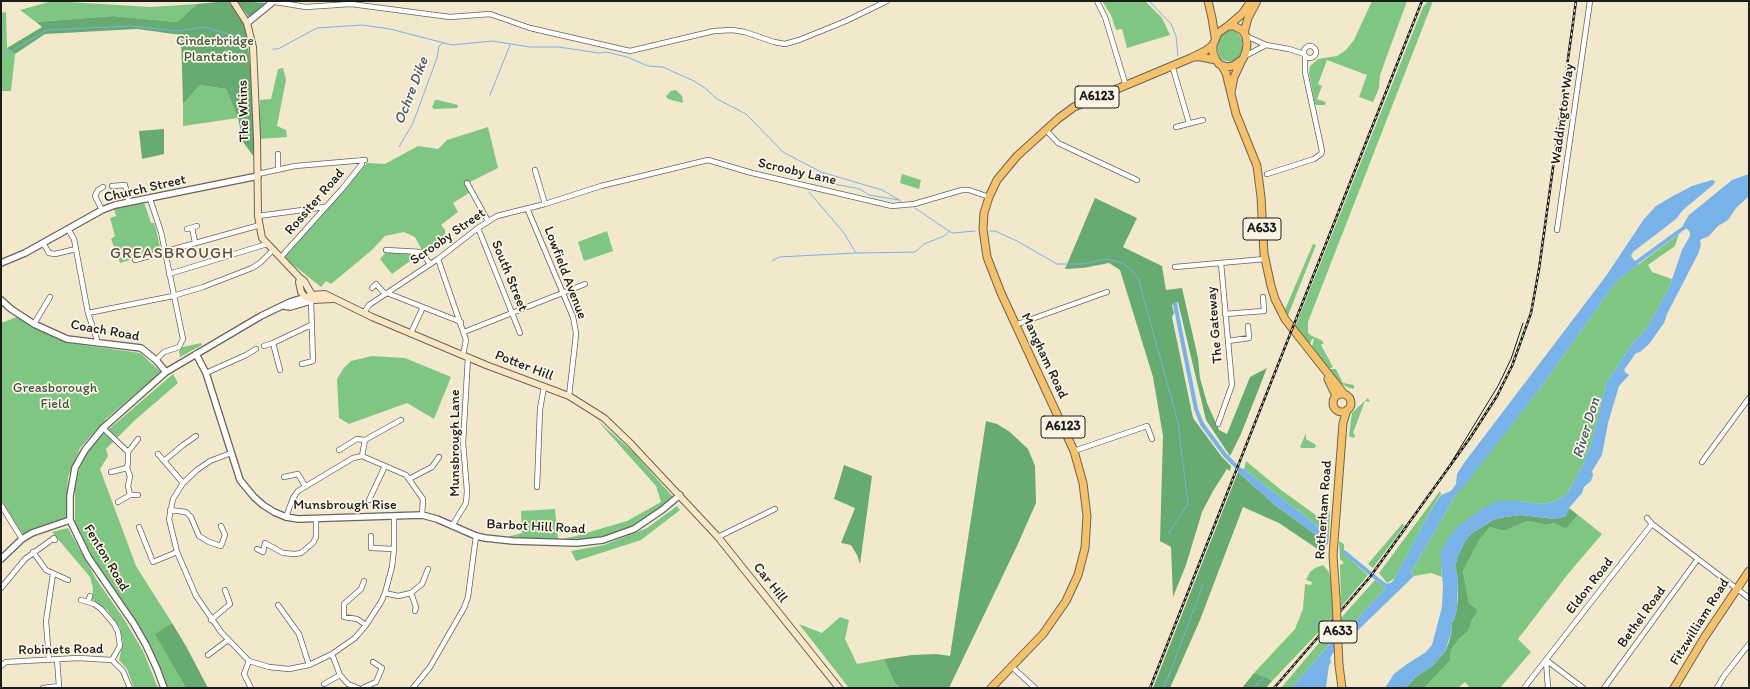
<!DOCTYPE html>
<html>
<head>
<meta charset="utf-8">
<style>
  body { margin:0 }
  #map { position:relative; width:1750px; height:689px; overflow:hidden; background:#f2e9cd; font-family:Itim,sans-serif }
  canvas { display:block }
  .frame { position:absolute; inset:0; border:2px solid #1c1c1c; pointer-events:none }
</style>
</head>
<body>
<div id="map">
<canvas width="1750" height="689"></canvas>
<div class="frame"></div>
</div>
<script>
const ctx = document.querySelector('canvas').getContext('2d');
ctx.lineJoin = 'round';
function fillPath(path, color) { ctx.fillStyle = color; ctx.fill(path, 'evenodd'); }
const shape = rows => new Path2D(rows.map(r => 'M' + r).join(''));
function trace(path, color, width, dash) { ctx.strokeStyle = color; ctx.lineWidth = width; ctx.lineCap = dash ? 'butt' : 'round'; ctx.setLineDash(dash || []); ctx.stroke(path); }
function label(font, color, halo, rows, align = 'center') {
  ctx.font = font + ' Itim,sans-serif'; ctx.lineWidth = 3.5; ctx.setLineDash([]); ctx.textBaseline = 'middle'; ctx.strokeStyle = halo; ctx.fillStyle = color; for (const [text, x, y, turn = 0] of rows) {
    ctx.save(); ctx.translate(x, y); ctx.rotate((+turn || 0) * Math.PI / 180); ctx.textAlign = isNaN(turn) ? turn : align; if (halo) ctx.strokeText(text, 0, 0); ctx.fillText(text, 0, 0); ctx.restore();
  }
}
fillPath(shape([
  [52,1,151,7,197,4,177,22,113,16,36,22,20,10],
  [1102,1,1145,1,1162,18,1170,35,1127,48,1122,29,1116,30,1111,15],
  [1372,1,1407,1,1380,75,1379,88,1373,102,1359,97,1367,75,1327,60,1318,84,1322,86,1317,99,1326,102,1325,105,1317,105,1315,104,1309,73,1310,66,1318,59,1337,56,1346,50,1354,40],
  [1428,1,1433,1,1308,322,1308,333,1312,336,1321,340,1324,343,1321,345,1333,367,1328,369,1312,346,1314,339,1312,339,1310,344,1295,327,1423,7],
  [6,12,7,48,15,54,11,91,1,91,1,13],
  [1232,30,1237,32,1242,39,1242,50,1239,58,1230,62,1220,59,1217,48,1220,37,1223,33],
  [283,68,286,80,277,126,286,130,287,137,260,139,260,100,271,99,278,69],
  [200,85,226,89,238,118,183,126,183,104],
  [676,90,682,96,683,103,668,99,666,96,671,91],
  [435,100,438,100,458,105,457,108,434,109,432,107],
  [488,127,498,168,468,183,469,193,453,203,458,212,441,225,445,230,446,238,422,250,415,237,404,232,385,236,372,250,331,284,326,281,321,287,286,259,285,253,367,163,385,164,418,146,438,149,447,140],
  [902,174,921,180,919,189,900,183],
  [144,202,151,223,154,223,156,229,161,251,120,263,111,239,115,236,110,218,116,216,114,209],
  [607,231,613,251,584,261,578,242],
  [1679,234,1675,246,1648,265,1652,272,1672,279,1669,288,1647,328,1631,345,1606,384,1591,444,1582,467,1567,494,1554,502,1541,504,1519,501,1483,508,1471,518,1441,566,1442,577,1431,573,1414,576,1411,572,1418,560,1457,493,1461,489,1539,390,1613,286,1620,278],
  [1313,244,1316,245,1287,318,1284,312],
  [386,252,413,253,414,256,410,259,410,261,392,274,380,259],
  [17,317,68,343,140,353,161,372,107,418,80,448,68,477,66,520,38,528,23,535,1,500,1,323],
  [201,343,202,345,180,357,179,351,183,347],
  [372,356,405,358,451,377,434,419,407,403,349,424,339,418,337,379,343,369,351,361],
  [1331,369,1336,369,1343,383,1354,385,1354,389,1347,387,1342,384,1329,370],
  [173,374,178,383,134,421,106,449,108,456,100,469,136,566,172,623,156,634,186,688,166,688,148,642,127,608,92,560,82,542,75,522,75,487,79,470,87,452,101,436],
  [1368,398,1370,402,1365,401,1353,433,1355,435,1354,438,1349,436,1352,413],
  [597,420,633,452,673,497,644,521,601,539,558,540,507,537,522,533,521,511,555,509,558,540,576,536,627,521,661,502,656,486],
  [1306,433,1306,439,1316,445,1315,448,1302,448,1300,447],
  [1246,461,1281,490,1320,518,1330,511,1329,535,1244,469],
  [1440,491,1441,494,1428,515,1395,578,1387,583,1379,573],
  [677,506,680,510,641,540,576,561,571,551,604,545,647,528],
  [1578,515,1602,534,1568,574,1518,639,1531,652,1500,688,1470,688,1465,682,1458,688,1424,688,1450,661,1451,650,1459,639,1468,631,1472,620,1478,610,1469,603,1463,571,1480,539,1490,527,1504,531,1527,521,1546,525,1554,523,1566,529],
  [1402,524,1405,525,1373,568,1368,564],
  [68,528,96,579,124,619,143,651,158,688,134,688,127,669,119,660,123,643,120,628,107,610,92,600,93,588,90,577,52,532],
  [1339,541,1344,544,1344,554,1368,575,1341,607,1340,565,1344,563,1340,559],
  [1323,565,1329,572,1334,601,1334,616,1272,681,1254,673,1295,629,1303,609,1305,584,1311,585,1312,582,1306,580,1310,572,1315,568],
  [1375,580,1385,588,1383,591,1353,623,1345,627,1342,631,1341,618],
  [840,617,849,620,845,639,857,664,884,659,894,682,900,688,849,688,799,624,822,633],
  [1334,625,1335,638,1291,688,1281,688]
]), '#7fc682');
fillPath(shape([
  [228,1,246,24,252,85,254,157,243,142,238,118,226,89,200,85,183,104,181,35,137,29,45,34,15,54,7,48,42,27,36,22,113,16,177,22,197,4],
  [237,1,238,1,267,3,249,17],
  [164,129,164,154,142,159,139,131],
  [1095,198,1137,218,1123,247,1162,266,1166,290,1182,288,1198,358,1200,378,1207,403,1219,430,1227,434,1250,377,1267,368,1241,434,1230,456,1206,420,1178,302,1172,305,1174,313,1172,317,1193,418,1222,457,1231,466,1230,471,1227,469,1213,491,1202,512,1186,565,1173,597,1171,547,1160,541,1163,436,1153,377,1120,270,1109,263,1083,268,1065,269],
  [986,421,997,424,1010,432,1028,449,1035,466,1036,503,1017,546,949,688,900,688,894,682,884,659,912,655,936,654,950,656],
  [844,465,872,476,860,564,857,555,851,545,841,543,855,508,834,499],
  [1238,472,1275,505,1328,544,1321,546,1324,551,1322,552,1279,523,1243,507,1200,620,1170,688,1153,688],
  [1569,508,1578,515,1566,529,1554,523,1546,525,1527,521,1504,531,1490,527,1480,539,1463,571,1469,603,1478,610,1472,620,1468,631,1459,639,1451,650,1450,661,1424,688,1405,688,1417,676,1431,667,1445,652,1449,642,1452,630,1451,623,1454,620,1457,608,1458,598,1458,579,1455,566,1458,556,1465,541,1472,533,1493,520,1504,517,1521,515,1555,519,1566,516],
  [172,623,186,646,208,688,186,688,155,634],
  [1254,673,1267,678,1272,681,1266,688,1242,688]
]), '#67ab70');
fillPath(shape([
  [1749,174,1749,196,1736,208,1728,220,1718,226,1709,236,1700,240,1701,245,1698,254,1667,314,1664,323,1649,344,1640,352,1636,353,1624,370,1626,373,1629,375,1619,386,1608,423,1602,455,1592,471,1593,475,1591,481,1584,487,1582,493,1569,508,1566,516,1555,519,1521,515,1504,517,1493,520,1472,533,1465,541,1458,556,1455,566,1458,579,1457,608,1454,620,1451,623,1452,630,1445,652,1431,667,1417,676,1405,688,1385,688,1394,674,1407,664,1426,652,1432,645,1442,607,1443,585,1441,566,1441,551,1448,538,1457,527,1483,508,1497,501,1519,501,1541,504,1554,502,1567,494,1582,467,1591,444,1606,384,1631,345,1647,328,1669,288,1682,250,1690,236,1690,232,1683,225,1689,215,1732,180],
  [1712,180,1715,181,1714,184,1683,210,1676,219,1633,252,1631,256,1638,265,1620,278,1613,286,1539,390,1461,490,1457,493,1418,560,1411,572,1414,576,1352,636,1342,639,1335,648,1335,650,1330,658,1331,663,1329,665,1326,688,1291,688,1345,627,1353,623,1383,591,1385,588,1384,584,1391,583,1395,578,1428,515,1441,495,1451,491,1456,484,1457,474,1464,463,1606,276,1644,219,1656,206,1673,196,1692,186],
  [1239,468,1244,469,1329,535,1328,544,1275,505,1238,472]
]), '#78b2e9');
trace(shape([
  [1149,1,1171,24,1176,36,1178,56],
  [131,26,177,31,205,27,248,40],
  [273,49,278,49,317,28,362,25,390,29,452,45,492,41,530,47,559,47,599,53,606,52,627,57,648,66,663,67,694,81,705,88,717,99,746,114,783,152,821,172,882,190,901,201],
  [1,57,47,30,129,26],
  [490,95,510,45],
  [399,147,413,123,437,58,439,46,443,43],
  [823,173,834,184,860,189,869,195,899,200],
  [809,192,844,233,856,253],
  [915,208,952,233,975,231],
  [990,231,995,231,1017,241,1057,264,1082,264,1107,259,1120,262,1130,268,1138,278,1178,422,1188,504,1169,532,1170,535],
  [772,261,779,257,856,253,915,252,924,244,944,236,950,231],
  [1313,622,1319,622],
  [1326,623,1328,623],
  [1164,688,1203,585,1199,583],
  [1254,688,1310,626]
]), '#78b2e9', 1);
trace(shape([
  [1633,265,1689,224],
  [1175,304,1196,409,1202,424,1225,455,1242,472],
  [1344,552,1387,587]
]), '#78b2e9', 4);
const minor = shape([
  [269,1,306,7,351,4,450,17,490,14,530,28,630,51,714,31,732,30,745,32,774,42,785,44,799,40,846,21,887,1],
  [1097,1,1105,17,1126,86],
  [1246,36,1266,45,1289,49,1304,54],
  '1304 52a6 6 0 1 1 12 0a6 6 0 1 1-12 0Z',
  [1245,56,1266,45],
  [1172,65,1189,123],
  [1176,127,1203,120],
  [1046,130,1058,143,1137,180],
  [278,154,278,170],
  [535,170,545,204],
  [258,174,295,166,365,160],
  [1267,174,1314,159,1321,154,1322,151,1305,72,1305,56],
  [467,183,488,221],
  [112,186,125,185,129,202],
  [150,199,161,232,183,339,179,347,164,352,156,360],
  [527,208,573,317,576,333,575,344,569,396],
  [102,210,95,196,98,190,103,187],
  [258,216,325,207],
  [192,228,195,242],
  [478,228,520,333],
  [68,229,74,239,88,313,98,343],
  [187,229,197,226],
  [1557,230,1590,1],
  [43,243,49,253,55,254,76,249],
  [386,250,421,252,430,264],
  [281,257,342,189,362,164,362,160],
  [438,259,466,340,463,355],
  [135,260,260,225],
  [1175,267,1265,259],
  [169,274,267,244],
  [372,288,376,284,385,294],
  [387,293,461,322],
  [88,313,173,296,203,287,252,268,260,263,273,250],
  [364,313,369,305,438,259,478,228,497,216,545,204,601,186,708,160,752,173,892,206,914,204,962,190,969,190,989,197],
  [1225,314,1264,311,1263,297],
  [34,324,50,297],
  [1015,325,1107,292],
  [464,332,585,284],
  [411,333,423,307],
  [1228,341,1249,338,1248,326],
  [264,346,273,343],
  [302,364,313,361,311,301],
  [280,370,273,343,311,325],
  [206,373,246,355,256,349],
  [1218,424,1232,385,1221,263],
  [103,428,128,452],
  [339,450,357,439,365,440],
  [1074,451,1147,426,1152,439],
  [231,453,210,461,197,470,183,483,173,499,169,519,177,552,196,596,221,632,249,661,269,667,289,669,309,665,332,654,355,638,366,625,381,602,385,593,392,567,394,549,394,517],
  [158,454,183,483],
  [362,456,365,440,401,420],
  [164,461,183,445,196,436],
  [1702,462,1749,398],
  [127,468,130,476,128,486,130,495],
  [111,472,127,468,128,462,128,452,138,439],
  [284,477,298,474,305,486],
  [409,479,432,467,439,457],
  [537,487,540,409,544,387],
  [369,500,385,466],
  [118,502,130,495,138,495],
  [1,505,22,539],
  [170,510,186,512,191,517,199,536,209,542,221,546,225,535,221,526],
  [286,517,293,498,298,491,353,458,362,456,406,475,423,499,422,515],
  [1647,518,1652,524,1749,598],
  [452,526,466,503,467,491,463,443,468,357],
  [139,527,153,562,177,552],
  [371,536,371,548,394,549],
  [718,537,775,509],
  [257,549,263,552,265,543,283,553,295,554,301,553,313,543,316,537,316,519],
  [33,552,46,570,68,580],
  [364,581,361,589,344,604,344,617,357,619,366,625],
  [1,588,25,559,54,538,55,540],
  [385,593,398,596,411,593,422,584,428,569],
  [411,593,416,607,415,611],
  [81,600,94,604,101,609,114,624,118,632,120,646,112,660],
  [88,602,90,596],
  [278,605,299,634,309,665],
  [211,620,230,604,225,590],
  [332,654,340,675,348,684,358,688],
  [208,655,228,640],
  [49,660,46,621,53,574],
  [1546,660,1583,688],
  [1546,660,1548,688],
  [249,661,244,674,251,688],
  [1,666,6,662,78,658,112,660,123,671,130,688],
  [1011,666,1035,688],
  [324,684,340,675],
  [43,688,59,686,57,659],
  [363,688,376,682,382,668,373,662],
  [413,688,430,667,464,608,468,597,476,536],
  [1524,688,1652,524],
  [1604,688,1697,560],
  [1717,688,1724,676,1749,644]
]);
const tertiary = shape([
  [247,23,274,1],
  [1,263,25,253,102,210,115,205,258,176],
  [1,300,11,309,34,324,67,339,141,348,156,360,166,372],
  [284,306,290,307,314,300],
  [196,354,206,373,240,480,254,497,263,505,274,512,286,517,298,519,422,515,437,519,476,536,485,538,513,541,577,543,603,540,634,529,662,510,680,495],
  [1,559,22,539,32,533,70,520],
  [164,688,157,669,146,645,134,624,88,557,70,520,70,496,75,468,85,450,103,428,166,372,261,316,290,302,309,296]
]);
const secondary = shape([
  [233,1,247,23,253,47,257,138,258,216,262,238,300,278,304,281,312,295],
  [300,278,299,282,301,292,305,297,314,300,332,299],
  [312,295,325,294,372,317,486,365,569,396,604,418,631,444,718,537,839,688]
]);
const primary = shape([
  [1208,1,1212,18,1215,37],
  [1228,26,1234,26,1242,30,1246,36,1247,44,1246,51,1243,59,1233,66,1227,67,1219,64,1216,60,1213,53,1213,45,1218,33,1228,26],
  [1228,26,1242,14,1251,1],
  [1244,33,1248,18,1257,1],
  [1193,57,1201,57,1216,60],
  [1222,66,1226,73,1236,114,1257,166,1261,197,1264,254,1271,286,1275,299,1285,319,1344,394],
  [1231,92,1234,77,1242,60],
  [1328,379,1336,396],
  '1333 403a9 9 0 1 1 18 0a9 9 0 1 1-18 0Z',
  [1336,598,1333,555,1343,423,1347,410],
  [1339,665,1342,688],
  [991,688,1043,634,1066,601,1078,575,1085,548,1087,516,1083,483,1074,451,1001,293,987,257,983,229,984,213,989,197,997,180,1017,156,1059,118,1074,107,1191,58,1205,51,1213,45],
  [1674,688,1704,638,1749,571]
]);
trace(minor, '#67645a', 6);
trace(tertiary, '#67645a', 8);
trace(secondary, '#67645a', 8);
trace(primary, '#67645a', 9);
trace(minor, '#fff', 4.5);
trace(tertiary, '#fff', 5.5);
trace(secondary, '#fbe6c4', 6);
trace(primary, '#f6c16b', 7);
trace(shape([
  [1443,476,1498,386,1511,359,1523,323]
]), '#1c1c1c', 1);
const rail = shape([
  [1150,688,1422,1],
  [1274,688,1370,577,1470,438,1497,396,1512,366,1531,313,1539,269,1576,1]
]);
trace(rail, '#1c1c1c', 2.5);
trace(rail, '#fcf5e5', 1, [3]);
const primaryBridge = shape([
  [1336,598,1339,665]
]);
trace(primaryBridge, '#67645a', 9, []);
trace(primaryBridge, '#f6c16b', 7);
for (const [x, y, w] of [
  [1097,97,44],
  [1262,229,38],
  [1063,427,44],
  [1338,632,38]
]) { const box = new Path2D(); box.roundRect(x - w / 2, y - 11, w, 22, 3); ctx.fillStyle = '#fcf5e5'; ctx.fill(box); trace(box, '#1c1c1c', 1); }
label('bold 13px', '#1c1c1c', null, [
  ["A6123",1097,97],
  ["A633",1262,229],
  ["A6123",1063,427],
  ["A633",1338,632]
]);
label('14px', '#3f5840', '#fcf5e5', [
  ["Cinderbridge",215,41],
  ["Plantation",215,57],
  ["Greasborough",55,388],
  ["Field",55,404]
]);
label('14px', '#1c1c1c', '#fcf5e5', [
  ["The Whins",244,111,-92],
  ["Waddington Way",1563,114,-82],
  ["Scrooby Lane",797,172,13],
  ["Church Street",145,189,-13],
  ["Rossiter Road",315,202,-49],
  ["Scrooby Street",448,237,-35],
  ["Lowfield Avenue",565,273,69],
  ["South Street",509,276,68],
  ["The Gateway",1215,325,-95],
  ["Coach Road",105,331,10],
  ["Mangham Road",1044,356,65],
  ["Potter Hill",524,366,21],
  ["Munsbrough Lane",455,443,-90],
  ["Munsbrough Rise",345,505],
  ["Rotherham Road",1324,510,-86],
  ["Barbot Hill Road",536,527,3],
  ["Fenton Road",106,558,59],
  ["Car Hill",770,583,52],
  ["Eldon Road",1590,586,-52],
  ["Bethel Road",1642,617,-54],
  ["Fitzwilliam Road",1700,622,-58],
  ["Robinets Road",61,650,-1]
]);
label('italic 15px', '#41586e', '#fcf5e5', [
  ["Ochre Dike",412,91,-69],
  ["River Don",1587,428,-73]
]);
ctx.letterSpacing = '1px';
label('16px', '#614e42', '#fcf5e5', [
  ["GREASBROUGH",172,254]
]);
ctx.letterSpacing = '0px';
</script>
</body>
</html>
